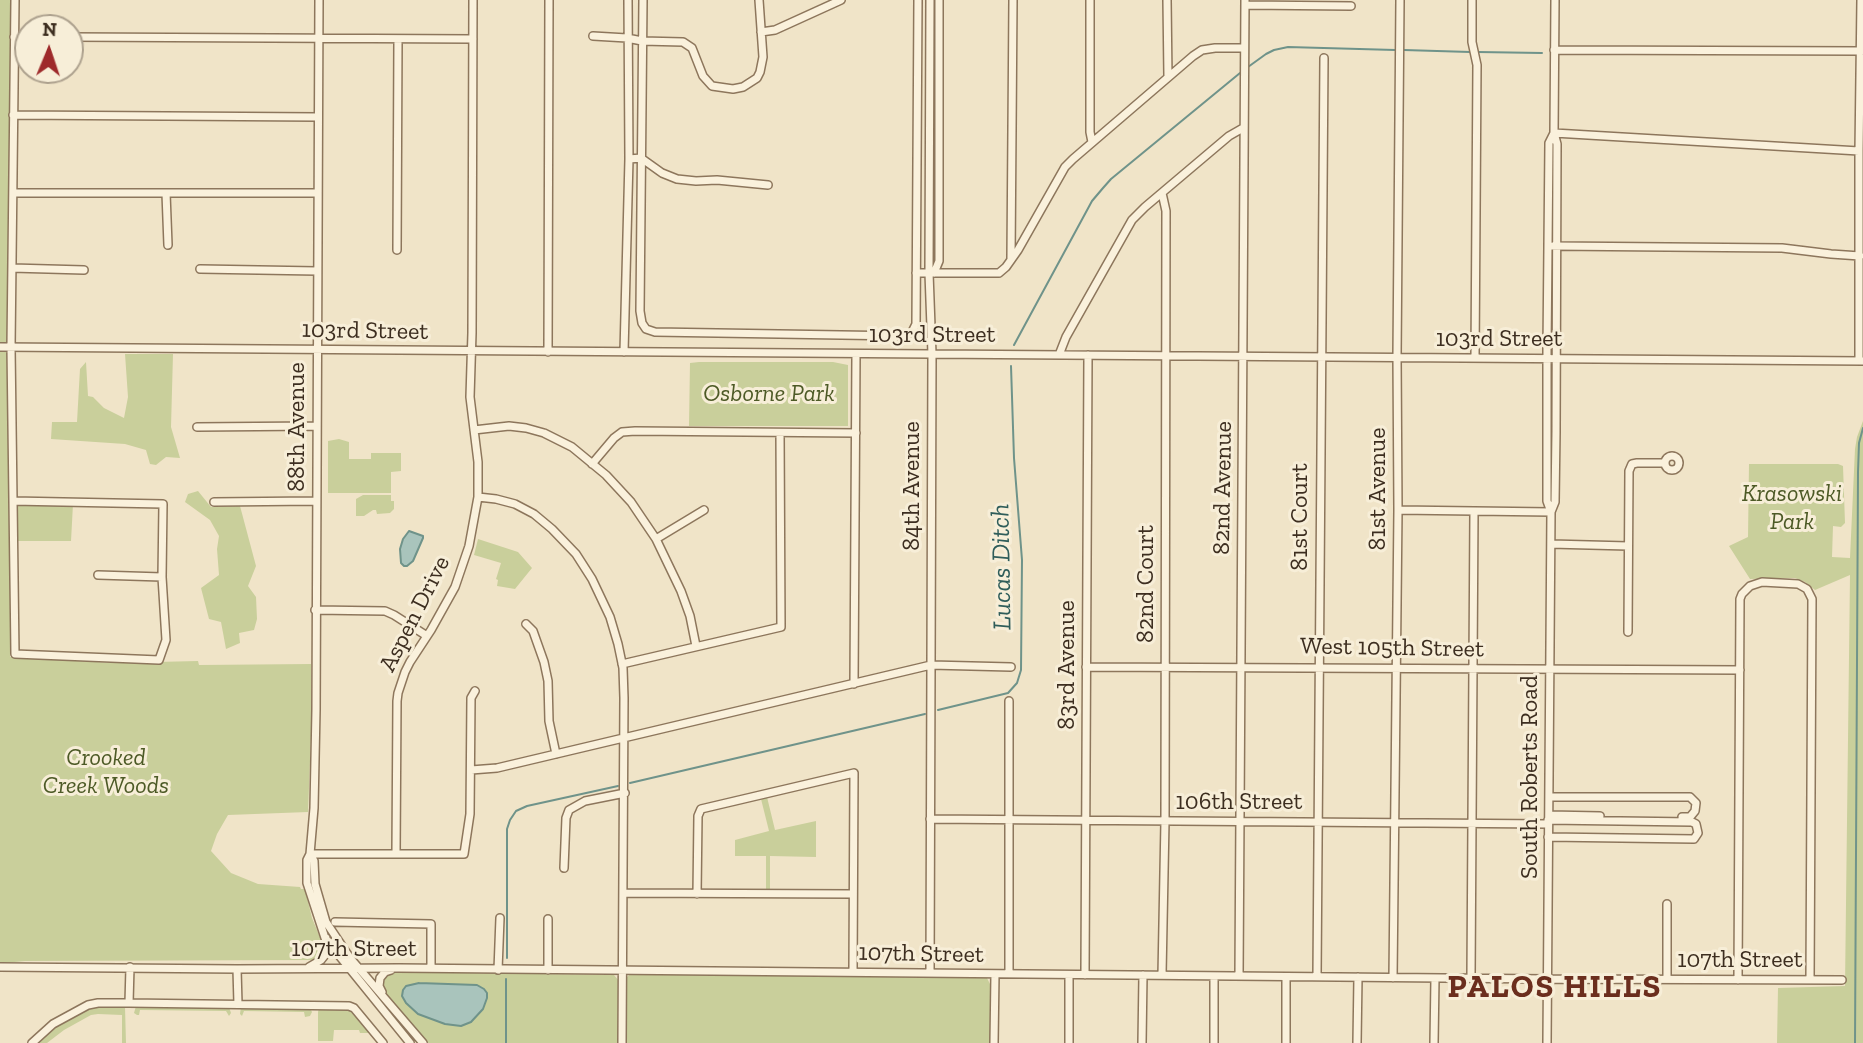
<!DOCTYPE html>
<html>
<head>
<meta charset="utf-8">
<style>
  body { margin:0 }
  #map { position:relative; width:1863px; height:1043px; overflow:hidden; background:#f0e4c8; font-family:"Zilla Slab",serif }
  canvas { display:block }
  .north { position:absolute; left:14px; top:14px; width:70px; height:70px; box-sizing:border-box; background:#f7eed8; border:2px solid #ada18e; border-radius:50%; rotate:2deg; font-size:19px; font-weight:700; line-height:28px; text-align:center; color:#3d2e20 }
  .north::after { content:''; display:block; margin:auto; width:24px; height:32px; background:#9e2a2b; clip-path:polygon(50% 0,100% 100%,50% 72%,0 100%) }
</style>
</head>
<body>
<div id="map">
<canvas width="1863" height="1043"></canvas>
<div class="north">N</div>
</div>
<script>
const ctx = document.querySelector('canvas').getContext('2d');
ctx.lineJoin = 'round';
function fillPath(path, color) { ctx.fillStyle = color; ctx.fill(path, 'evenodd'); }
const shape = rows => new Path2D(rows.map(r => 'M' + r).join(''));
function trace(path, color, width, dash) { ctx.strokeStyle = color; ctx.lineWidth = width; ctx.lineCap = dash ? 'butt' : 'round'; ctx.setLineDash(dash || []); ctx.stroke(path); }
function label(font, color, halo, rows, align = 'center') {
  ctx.font = font + ' "Zilla Slab",serif'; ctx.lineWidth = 6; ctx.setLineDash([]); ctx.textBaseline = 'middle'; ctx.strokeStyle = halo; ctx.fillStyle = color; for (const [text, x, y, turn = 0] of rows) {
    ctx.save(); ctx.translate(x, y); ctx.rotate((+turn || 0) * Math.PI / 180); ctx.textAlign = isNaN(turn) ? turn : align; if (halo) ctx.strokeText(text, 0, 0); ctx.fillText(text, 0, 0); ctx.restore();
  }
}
fillPath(shape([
  [0,0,13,0,16,81,15,348,10,657,113,663,198,661,199,665,311,664,311,736,308,812,228,815,217,834,211,851,231,873,258,884,300,887,301,889,305,889,312,918,324,947,323,954,319,958,314,960,25,961,4,963,4,968,0,968],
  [125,354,173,354,171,427,180,458,166,457,156,465,150,464,146,450,125,444,51,439,52,422,77,422,80,369,86,362,88,396,93,397,104,408,124,418,128,397],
  [699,362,833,362,848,365,848,426,689,426,690,363],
  [1863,421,1863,1043,1777,1043,1778,988,1845,986,1850,575,1815,590,1805,582,1795,578,1750,579,1729,546,1748,537,1749,464,1838,464,1843,466,1845,523,1841,527,1833,526,1832,557,1850,558,1855,449,1857,437],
  [339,439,349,442,349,459,371,459,371,453,401,453,401,471,391,472,391,493,328,493,328,441],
  [198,491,211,507,240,506,256,566,248,586,256,597,257,619,254,630,239,633,240,643,226,649,221,622,209,619,201,588,219,575,217,549,219,536,210,520,185,502,188,494],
  [363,495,391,495,391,501,394,501,394,509,390,513,377,514,376,510,373,510,364,516,356,516,356,499],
  [18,504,73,504,71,541,17,541],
  [478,539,518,552,532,568,515,589,497,586,498,580,496,579,501,563,474,555],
  [767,797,775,830,816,821,816,857,770,856,770,891,766,891,766,856,735,856,735,840,769,831,761,799],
  [397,972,614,975,619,981,620,1043,427,1043,381,987,385,976],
  [630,974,987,978,991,986,990,1043,625,1043,625,979],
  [99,1006,123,1006,125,1007,126,1043,122,1043,122,1015,98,1014,91,1015,64,1030,47,1043,36,1043,55,1026,89,1008],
  [136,1006,229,1007,231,1013,229,1016,226,1011,140,1010,139,1015,137,1015,134,1013],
  [241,1007,310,1008,312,1012,310,1016,305,1017,304,1012,244,1011,242,1016,240,1014],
  [319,1008,346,1008,354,1012,371,1033,360,1033,359,1030,334,1030,333,1041,318,1041,318,1012]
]), '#c9cf9b');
const water = shape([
  [409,531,423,536,423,538,413,561,407,566,404,566,401,563,400,549,403,539,409,531],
  [419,983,477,985,484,989,487,993,487,998,483,1009,471,1022,461,1026,445,1024,418,1014,406,1003,402,996,403,990,406,986,419,983]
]);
fillPath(water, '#a9c4bc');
trace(water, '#6f938a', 2);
trace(shape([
  [1404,50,1470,52],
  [1478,52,1542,53],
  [1248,67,1266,54,1274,50,1288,47,1395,50],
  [1014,345,1092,201,1103,188,1111,179,1240,73],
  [938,710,1008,693,1017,683,1021,670,1022,560,1014,458,1011,366],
  [630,783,925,714],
  [507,958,507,829,510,820,516,811,527,806,618,786],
  [506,1043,506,979],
  [1855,1043,1858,472,1859,443,1863,428]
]), '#6f938a', 2);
const minor = shape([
  [319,0,316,710,314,808,310,854,307,860,307,883,325,938,410,1043],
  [643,0,640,311,642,323,646,329,655,332,903,336,912,332,916,324,918,0],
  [1090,0,1090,132,1092,142],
  [1167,0,1168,77],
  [1472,0,1472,42,1477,65,1475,358],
  [1245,5,1351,6],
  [761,32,775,30,841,0],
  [593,36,627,38,642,41,683,42,692,48,703,76,712,86,733,89,743,87,757,78,760,72,763,57,759,0],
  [14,37,28,37],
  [70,37,473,39],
  [1554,50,1861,51],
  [13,115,318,117],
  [1554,133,1859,151],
  [629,159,641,158,662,173,677,179,696,181,717,180,768,185],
  [13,193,318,193],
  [166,193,168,245],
  [1162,193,1166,211,1165,821,1162,975],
  [1553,246,1782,248,1831,254,1860,256],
  [397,250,398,39],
  [1011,259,1013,0],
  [12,268,84,270],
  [200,269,317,271],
  [916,273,999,273,1006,267,1018,250,1065,167,1073,159,1193,56,1202,50,1215,48,1244,48],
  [934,273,939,261,939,0],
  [0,347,1863,361],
  [548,352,549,0],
  [624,352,629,159,628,0],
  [1059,355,1066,337,1132,220,1145,207,1229,136,1243,128],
  [1859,361,1859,151,1861,0],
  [197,427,316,426],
  [474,430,509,426,526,428,544,433,572,447,606,475,631,502,656,539,681,591,690,616,696,646],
  '1665 463a7 7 0 1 1 14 0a7 7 0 1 1-14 0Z',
  [592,464,614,438,622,432,635,431,856,433],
  [478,497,496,499,515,504,534,514,552,529,576,554,592,579,610,617,618,644,623,668,624,698,622,1043],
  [13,501,163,504,162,577,166,640,159,660,15,654,11,347,15,0],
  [214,502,316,501],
  [1398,510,1551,512],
  [1551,512,1555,502,1556,432,1557,144,1554,133,1555,0],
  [656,539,704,510],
  [1551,544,1628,546],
  [98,575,162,577],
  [315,610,385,611,394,615,427,636],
  [526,624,533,631,544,662,548,681,549,721,556,754],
  [1628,632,1629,471,1632,464,1637,463,1664,463],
  [622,664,781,627,780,433],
  [1086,667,1740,670],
  [854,684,856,354],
  [1009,701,1009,974],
  [471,770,497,768,931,665,1011,667],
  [1549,797,1690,797,1696,803,1695,811,1690,817,1682,817],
  [1549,815,1600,816],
  [930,819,1548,824],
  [1548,837,1694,839,1698,833,1696,824,1692,822,1548,820],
  [396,853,397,701,398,693,405,672,410,662,431,630,455,587,469,546,478,497,478,462,470,397,472,333,473,0],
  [310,854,464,854,470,814,471,698,475,691],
  [310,854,314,861,315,884,326,922,350,958,423,1043],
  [564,868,566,818,569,810,585,801,625,793],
  [624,893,853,894],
  [697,894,698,816,701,809,854,773,853,972],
  [1667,904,1667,979],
  [335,922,431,924,431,968],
  [0,967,237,969,399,968,1547,979,1842,980],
  [309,967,321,960,325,955,327,947,326,938],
  [237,969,238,1004],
  [498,970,500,918],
  [548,970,548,919],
  [930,973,932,354,929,273,930,0],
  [1085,975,1088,355],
  [1239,976,1245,0],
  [1317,977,1324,58],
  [1393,978,1398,510,1397,357,1400,0],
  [1471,978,1474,511],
  [1738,980,1740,599,1742,594,1750,586,1762,582,1798,584,1807,589,1812,599,1810,980],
  [382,992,379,986,380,978,385,972,391,970],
  [129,1003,130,967],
  [32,1043,53,1024,88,1005,98,1003,129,1003,349,1006,354,1008,383,1043],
  [994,1043,995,974],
  [1069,1043,1069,975],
  [1142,1043,1143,975],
  [1214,1043,1214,976],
  [1286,1043,1286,977],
  [1357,1043,1358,977],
  [1434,1043,1435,978],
  [1547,1043,1551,512,1547,501,1547,349,1549,143,1554,133]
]);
trace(minor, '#8d765c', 10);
trace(minor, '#faf1dc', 7);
label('24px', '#3d2e20', '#f7eed8', [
  ["103rd Street",365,331,1],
  ["103rd Street",932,335],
  ["103rd Street",1499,339],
  ["88th Avenue",297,427,-90],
  ["84th Avenue",912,486,-90],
  ["82nd Avenue",1223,488,-89],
  ["81st Avenue",1378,489,-90],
  ["81st Court",1300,517,-90],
  ["82nd Court",1146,584,-90],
  ["Aspen Drive",415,614,-63],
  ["West 105th Street",1392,648,1],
  ["83rd Avenue",1067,665,-90],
  ["South Roberts Road",1530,777,-90],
  ["106th Street",1239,802],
  ["107th Street",354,949],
  ["107th Street",921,954,1],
  ["107th Street",1740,960]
]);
label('italic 24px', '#4d5a26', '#f7eed8', [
  ["Osborne Park",769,394],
  ["Krasowski",1792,494],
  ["Park",1792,522],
  ["Crooked",106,758],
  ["Creek Woods",106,786]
]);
label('italic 26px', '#2f5d5a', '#f7eed8', [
  ["Lucas Ditch",1002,567,-91]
]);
ctx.letterSpacing = '2px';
label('bold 32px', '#6b2e1e', '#f7eed8', [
  ["PALOS HILLS",1555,988]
]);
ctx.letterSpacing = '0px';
</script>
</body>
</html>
